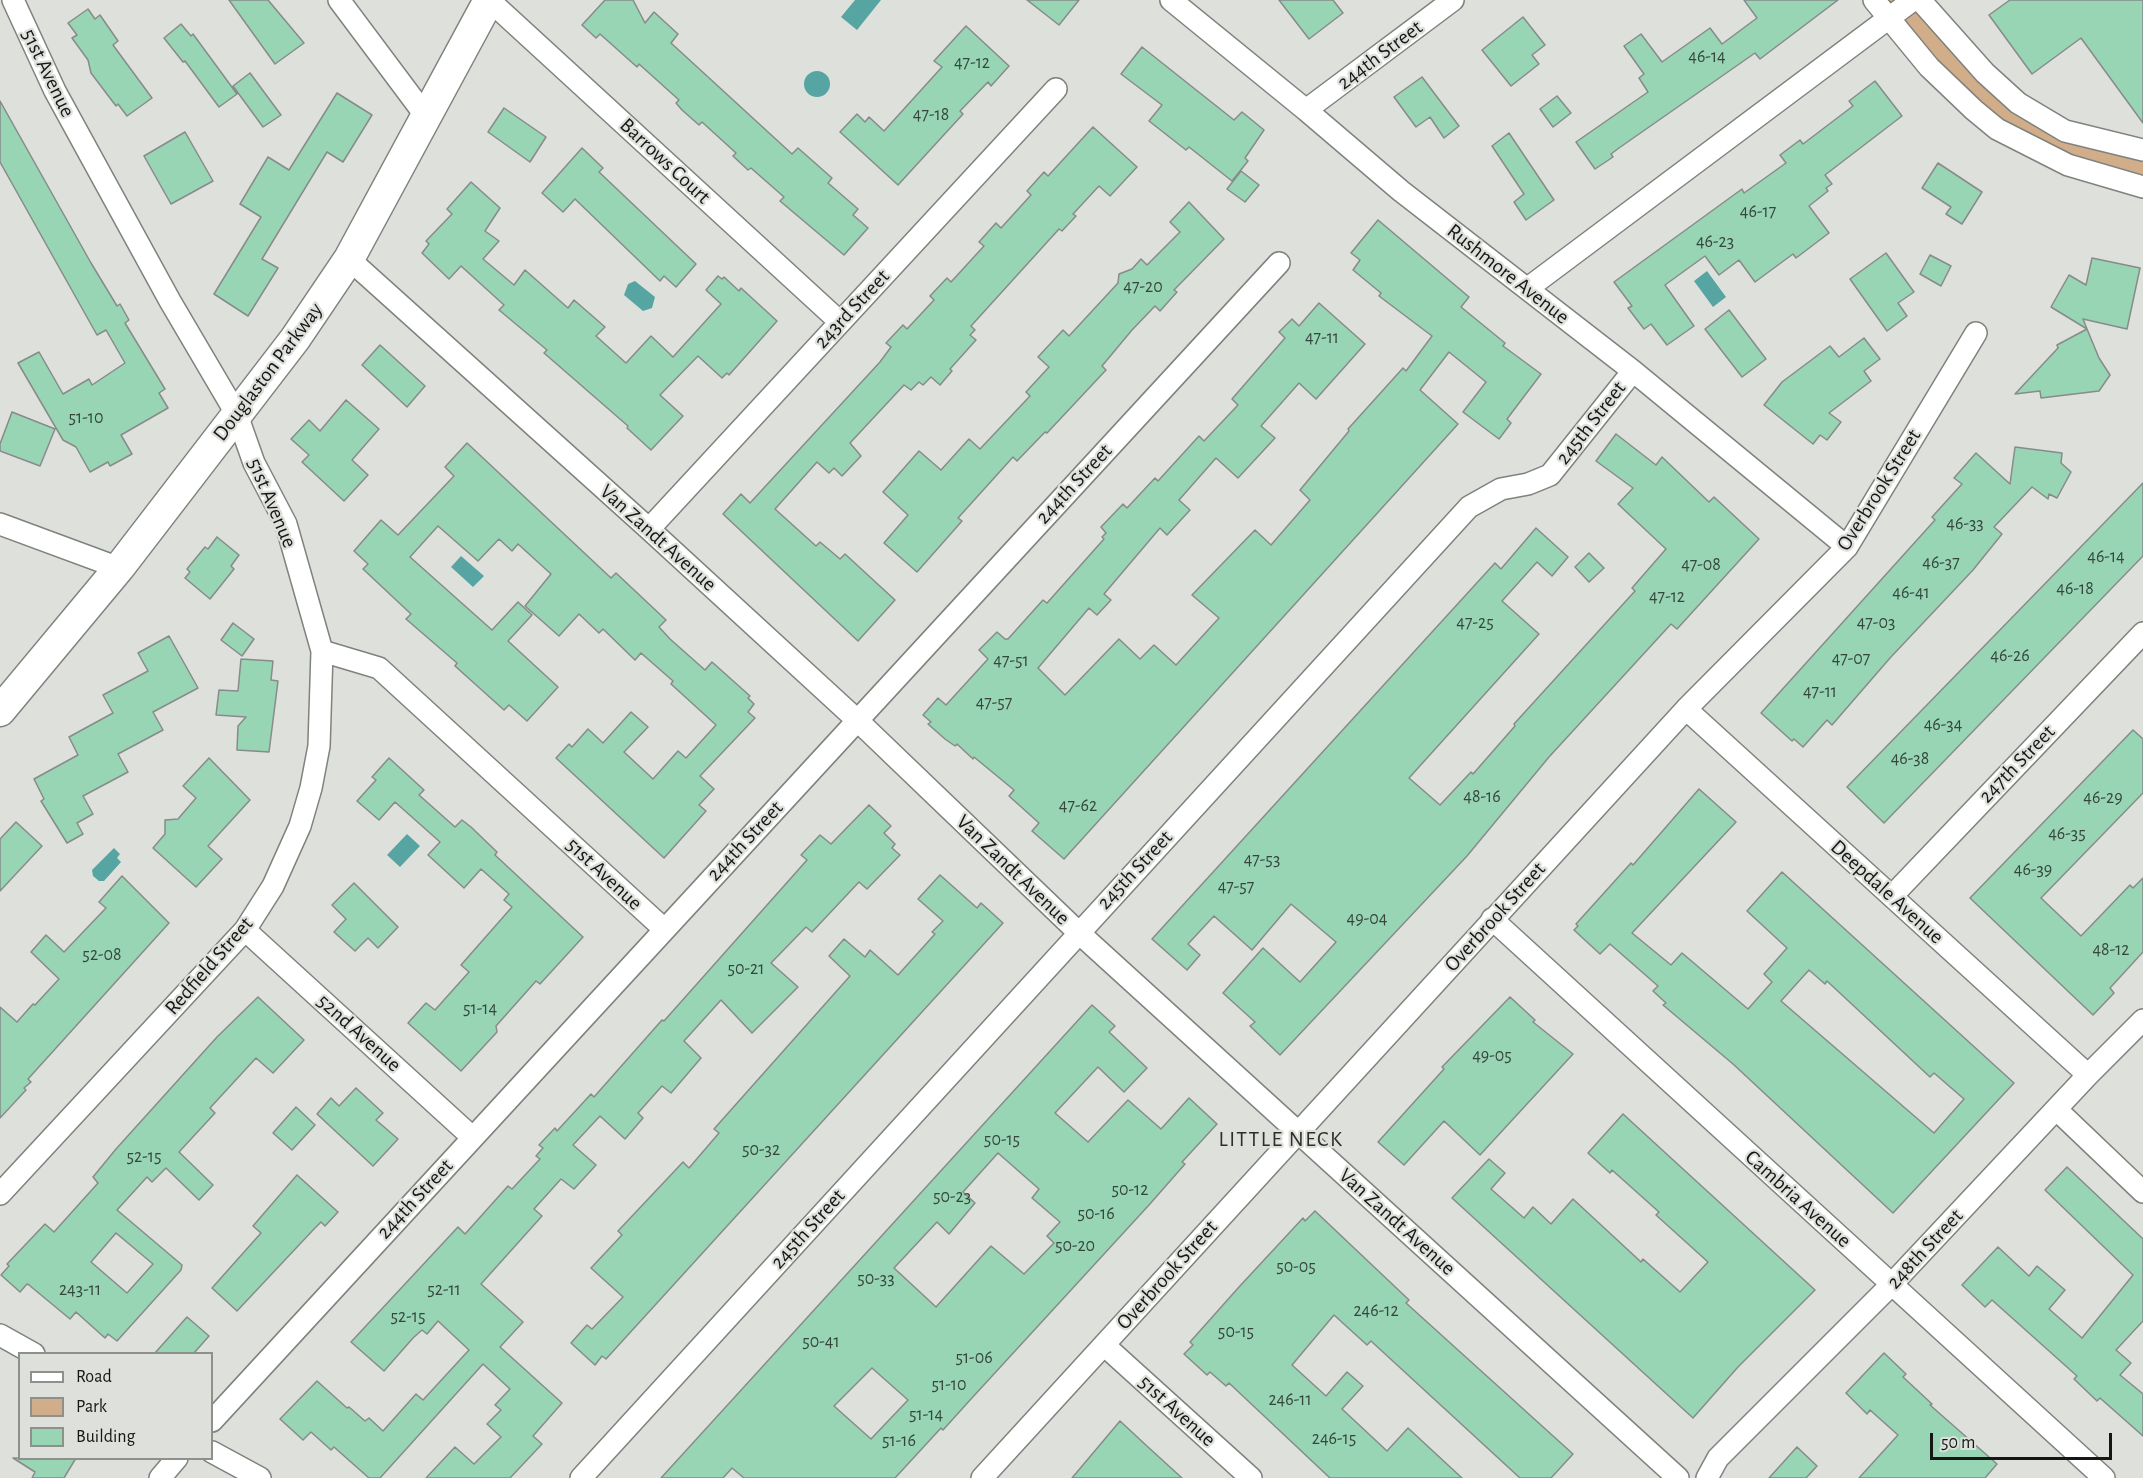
<!DOCTYPE html>
<html>
<head>
<meta charset="utf-8">
<style>
  body { margin:0 }
  #map { position:relative; width:2143px; height:1478px; overflow:hidden; background:#dee0dc; font-family:"Alegreya Sans",sans-serif }
  canvas { display:block }
  .legend { position:absolute; left:18px; top:1352px; width:195px; height:108px; box-sizing:border-box; background:#dee0dc; border:2px solid #8e908c; margin:0; padding:8px 10px; list-style:none; font-size:18px; color:#161715 }
  .legend li { display:flex; align-items:center; gap:12px; height:30px }
  .legend b { width:30px; border:2px solid #8e908c }
  .scale { position:absolute; left:1930px; top:1433px; width:182px; height:27px; box-sizing:border-box; border:3px solid #161715; border-top:0; padding-left:8px; font-size:18px; line-height:21px; white-space:nowrap; color:#161715; -webkit-text-stroke:4px #dee0dc; paint-order:stroke }
</style>
</head>
<body>
<div id="map">
<canvas width="2143" height="1478"></canvas>
<ul class="legend">
<li><b style="height:8px;background:#fff"></b>Road</li>
<li><b style="height:16px;background:#d1ad89"></b>Park</li>
<li><b style="height:16px;background:#97d5b5"></b>Building</li>
</ul>
<div class="scale">50 m</div>
</div>
<script>
const ctx = document.querySelector('canvas').getContext('2d');
ctx.lineJoin = 'round';
function fillPath(path, color) { ctx.fillStyle = color; ctx.fill(path, 'evenodd'); }
const shape = rows => new Path2D(rows.map(r => 'M' + r).join(''));
function trace(path, color, width, dash) { ctx.strokeStyle = color; ctx.lineWidth = width; ctx.lineCap = dash ? 'butt' : 'round'; ctx.setLineDash(dash || []); ctx.stroke(path); }
function label(font, color, halo, rows, align = 'center') {
  ctx.font = font + ' "Alegreya Sans",sans-serif'; ctx.lineWidth = 4.5; ctx.setLineDash([]); ctx.textBaseline = 'middle'; ctx.strokeStyle = halo; ctx.fillStyle = color; for (const [text, x, y, turn = 0] of rows) {
    ctx.save(); ctx.translate(x, y); ctx.rotate((+turn || 0) * Math.PI / 180); ctx.textAlign = isNaN(turn) ? turn : align; if (halo) ctx.strokeText(text, 0, 0); ctx.fillText(text, 0, 0); ctx.restore();
  }
}
fillPath(shape([
  [1882,0,1912,0,2005,103,2143,156,2143,182,2069,160,2013,132,1972,100]
]), '#d1ad89');
fillPath(shape([
  [855,0,881,0,857,30,841,17],
  '804 84a13 13 0 1 1 26 0a13 13 0 1 1-26 0Z',
  [1707,271,1726,297,1713,307,1694,281],
  [635,281,655,297,652,308,643,311,624,295,628,284],
  [461,556,484,576,473,587,451,567],
  [407,834,420,846,400,867,387,855],
  [114,848,120,854,117,858,121,862,104,881,99,881,93,876,92,870]
]), '#56a5a3');
const building = shape([
  [229,0,268,0,304,43,275,64,229,0],
  [605,0,633,0,645,23,654,12,678,34,671,43,792,154,798,148,832,178,828,183,858,209,853,215,868,228,844,255,780,201,784,197,751,168,748,170,733,156,736,153,702,122,699,125,682,110,676,103,679,100,639,64,637,67,600,34,596,38,582,25,605,0],
  [1027,0,1079,0,1059,25,1027,0],
  [1279,0,1333,0,1343,13,1309,39,1279,0],
  [1744,0,1838,0,1760,59,1755,53,1619,148,1611,154,1613,157,1595,169,1576,142,1648,92,1639,78,1644,74,1624,46,1641,34,1662,62,1710,28,1722,44,1757,18,1744,0],
  [2010,0,2143,0,2143,123,2081,38,2032,74,1989,15,2010,0],
  [88,9,95,19,100,15,118,41,113,45,152,98,127,116,118,104,116,106,91,73,88,60,72,38,77,35,68,23,88,9],
  [1523,17,1545,45,1532,55,1539,64,1511,86,1482,50,1523,17],
  [181,24,191,36,193,34,237,94,219,107,185,61,183,62,164,38,181,24],
  [966,26,1009,66,991,86,988,82,960,111,963,114,898,185,840,132,857,114,865,122,869,117,884,131,942,67,934,61,966,26],
  [1142,47,1234,120,1242,112,1264,130,1245,158,1248,161,1232,181,1189,147,1186,150,1149,121,1162,105,1121,74,1142,47],
  [250,73,281,115,263,127,233,86,250,73],
  [1422,77,1459,126,1444,138,1430,117,1416,127,1394,97,1422,77],
  [1875,81,1902,116,1825,175,1832,184,1826,188,1828,191,1809,206,1829,233,1796,258,1793,254,1755,282,1739,260,1719,275,1705,256,1665,285,1694,326,1667,345,1651,324,1644,329,1628,308,1632,306,1614,282,1742,189,1744,193,1786,163,1780,155,1800,140,1803,144,1853,106,1849,101,1875,81],
  [337,93,372,115,343,162,327,152,262,259,278,268,248,316,214,294,261,217,240,204,268,157,289,170,337,93],
  [1557,96,1571,113,1553,127,1540,109,1557,96],
  [0,101,91,263,117,306,120,304,129,320,125,323,165,389,159,393,168,408,121,435,132,454,110,466,108,462,90,472,76,447,63,440,18,363,39,352,63,394,89,379,92,385,125,363,106,330,97,335,0,162,0,101],
  [504,108,546,137,530,162,488,132,504,108],
  [1093,127,1137,167,1110,196,1099,186,1073,214,1076,216,1062,231,1059,229,971,326,975,330,970,335,976,340,950,369,952,371,940,385,931,377,923,385,919,382,911,390,904,385,850,443,861,456,842,476,834,468,829,473,817,462,775,509,816,546,820,542,840,559,845,554,895,600,858,641,723,514,741,494,750,503,880,362,891,347,886,343,903,325,907,329,934,300,930,296,947,278,951,282,984,246,979,242,996,223,1001,228,1031,195,1027,191,1044,172,1048,176,1093,127],
  [185,132,213,181,171,204,144,156,185,132],
  [1509,133,1554,200,1526,220,1514,202,1524,194,1492,146,1509,133],
  [582,148,603,168,599,172,696,264,676,287,664,276,660,281,575,199,563,212,542,193,582,148],
  [1938,163,1982,192,1962,224,1946,214,1951,207,1922,188,1938,163],
  [1241,171,1259,185,1245,202,1227,189,1241,171],
  [471,182,500,208,485,231,499,241,483,259,514,285,525,270,568,308,574,300,605,327,596,336,626,363,651,336,673,357,721,304,706,290,718,276,722,279,724,277,739,291,741,288,777,321,729,375,727,373,722,378,698,356,660,395,683,416,651,450,627,428,628,426,544,353,547,350,499,310,504,305,461,266,449,279,422,253,429,244,426,241,452,214,447,209,471,182],
  [1189,202,1224,239,1174,290,1177,292,1160,311,1155,306,1132,330,1102,366,1106,370,1047,433,1045,432,1017,461,1013,457,958,518,962,521,917,572,884,543,908,515,883,492,919,451,941,470,969,439,980,449,1030,396,1026,392,1049,367,1038,357,1063,330,1069,336,1118,283,1119,274,1132,269,1141,259,1147,265,1180,232,1170,222,1189,202],
  [1378,220,1469,297,1461,307,1505,343,1503,346,1541,374,1507,419,1511,423,1499,439,1463,412,1486,382,1449,352,1420,390,1458,424,1064,859,1032,831,1039,823,1009,796,1014,790,974,757,973,759,957,744,955,746,945,739,928,724,931,722,923,715,938,698,946,705,988,659,979,650,997,632,1005,639,1008,639,1043,600,1047,603,1104,539,1102,537,1106,533,1101,527,1123,504,1127,508,1155,478,1158,481,1199,436,1204,441,1238,405,1232,399,1285,338,1279,332,1292,319,1299,326,1319,303,1365,344,1316,399,1299,383,1261,426,1275,438,1238,478,1216,458,1179,500,1190,510,1167,535,1160,528,1104,594,1111,600,1097,615,1089,608,1038,668,1065,695,1119,639,1140,659,1154,645,1176,665,1219,618,1192,595,1255,530,1271,545,1310,500,1300,490,1349,431,1348,429,1403,368,1406,371,1432,336,1379,296,1381,293,1353,270,1360,260,1351,253,1378,220],
  [1886,253,1914,292,1898,303,1907,316,1887,331,1850,279,1886,253],
  [1930,255,1951,266,1941,286,1920,274,1930,255],
  [2092,258,2140,268,2127,329,2083,319,2087,329,2051,307,2069,275,2086,285,2092,258],
  [1729,310,1766,359,1742,377,1705,329,1729,310],
  [2087,329,2099,358,2110,375,2099,391,2041,398,2040,391,2015,394,2058,348,2057,345,2087,329],
  [1864,338,1880,359,1864,371,1871,381,1829,413,1841,422,1827,440,1820,435,1813,444,1764,405,1782,382,1830,346,1839,357,1864,338],
  [380,345,425,386,407,407,362,365,380,345],
  [346,400,379,429,352,460,368,475,344,501,302,462,309,455,291,439,309,420,320,431,346,400],
  [12,412,55,429,40,466,0,451,0,444,12,412],
  [1616,434,1656,465,1662,457,1709,502,1714,497,1759,539,1677,629,1671,624,1549,757,1467,856,1280,1055,1250,1026,1255,1022,1223,993,1263,948,1300,982,1336,942,1291,904,1252,950,1214,916,1188,944,1200,955,1187,970,1152,939,1495,563,1501,569,1536,528,1568,557,1552,576,1537,562,1502,601,1539,634,1409,778,1440,805,1471,772,1473,774,1515,726,1514,724,1635,591,1632,588,1666,549,1618,504,1633,488,1596,461,1616,434],
  [467,443,611,578,616,573,666,620,659,627,670,639,705,670,712,662,750,696,748,698,754,704,748,712,755,718,700,776,714,789,699,805,706,811,664,858,556,758,569,744,572,747,588,729,603,743,631,712,648,727,624,752,653,779,678,751,686,758,716,725,671,684,673,681,641,653,635,660,603,629,599,633,579,614,559,636,525,606,551,574,518,544,512,551,499,539,478,561,438,526,410,557,492,630,518,602,532,615,508,641,558,687,527,721,509,705,504,710,455,666,457,663,406,619,411,614,363,569,368,564,354,551,381,520,398,535,454,476,445,467,467,443],
  [2015,447,2062,453,2061,463,2071,472,2057,498,2049,494,2048,499,2032,487,1994,527,2002,534,1973,570,1890,658,1832,725,1827,720,1803,747,1794,739,1792,741,1761,713,1935,520,1932,517,1962,484,1954,478,1976,453,2010,484,2015,447],
  [2143,483,2143,556,1884,823,1847,787,2143,483],
  [217,537,239,555,231,566,234,569,210,599,185,578,190,572,187,569,205,547,208,549,217,537],
  [1589,553,1604,568,1589,582,1575,567,1589,553],
  [233,623,254,639,242,656,221,640,233,623],
  [169,636,198,688,153,712,163,730,118,754,128,772,83,796,93,814,77,823,83,834,67,843,41,801,44,799,34,779,78,755,69,737,113,713,103,695,148,671,138,653,169,636],
  [241,659,273,661,271,680,278,681,269,752,237,750,238,726,246,717,216,715,219,690,238,691,241,659],
  [2133,730,2143,739,2143,793,2041,898,2081,936,2130,885,2133,888,2143,878,2143,952,2110,988,2114,993,2093,1015,1970,898,2133,730],
  [209,758,250,800,208,846,222,859,196,887,153,848,165,834,165,820,178,819,196,798,183,786,209,758],
  [389,758,424,790,419,795,455,827,462,820,471,827,497,852,495,855,583,937,540,984,536,981,496,1026,497,1032,461,1071,408,1023,426,1003,435,1010,469,972,461,965,512,907,504,900,509,894,481,869,464,888,428,855,440,842,395,802,379,820,357,801,376,780,372,777,389,758],
  [1699,789,1736,822,1632,933,1671,965,1682,953,1748,1009,1772,982,1764,974,1787,948,1747,911,1782,872,2014,1083,1893,1213,1733,1064,1663,1005,1666,1003,1653,991,1658,986,1610,944,1600,954,1574,930,1578,926,1576,924,1631,863,1633,865,1699,789],
  [1809,970,1825,984,1827,981,1930,1077,1934,1073,1964,1099,1934,1133,1781,1001,1809,970],
  [869,805,891,826,884,833,895,844,892,848,900,855,867,889,859,882,812,932,806,927,771,963,798,987,752,1033,721,1000,684,1041,701,1058,671,1093,662,1086,638,1113,643,1118,625,1139,600,1116,573,1145,596,1165,574,1189,561,1179,534,1209,542,1216,481,1284,523,1322,500,1347,562,1403,533,1436,542,1444,510,1478,426,1478,455,1447,474,1464,501,1437,487,1424,501,1410,495,1405,510,1389,483,1364,380,1478,369,1478,334,1447,331,1450,311,1432,303,1440,280,1419,317,1381,347,1408,349,1407,365,1421,369,1418,383,1431,416,1394,423,1400,469,1350,438,1321,427,1334,422,1330,413,1338,384,1371,351,1342,458,1227,465,1234,508,1186,512,1189,540,1159,536,1156,543,1148,539,1145,555,1128,557,1131,591,1094,594,1097,662,1020,664,1021,807,860,801,855,820,835,831,844,869,805],
  [16,822,42,846,0,891,0,839,16,822],
  [940,875,977,908,981,903,1003,923,606,1359,602,1356,595,1365,571,1343,587,1325,592,1329,623,1297,591,1268,622,1235,618,1231,683,1162,689,1168,719,1133,714,1129,850,976,829,956,844,939,865,957,870,950,898,975,935,934,932,932,943,921,918,899,940,875],
  [122,876,169,923,28,1079,31,1082,24,1088,26,1090,0,1118,0,1007,17,1022,33,1004,35,1005,59,979,31,952,46,935,64,952,106,908,99,902,122,876],
  [354,883,398,927,378,948,368,938,355,951,334,932,346,919,332,905,354,883],
  [258,997,304,1040,273,1073,256,1058,210,1108,215,1113,179,1152,213,1185,199,1200,166,1168,152,1182,147,1177,117,1210,182,1265,181,1270,117,1341,108,1334,105,1338,76,1312,70,1319,29,1285,27,1284,20,1292,1,1275,9,1266,7,1264,45,1224,54,1232,98,1183,93,1177,116,1149,217,1037,258,997],
  [116,1233,153,1264,127,1293,91,1262,116,1233],
  [1510,997,1535,1020,1533,1022,1573,1054,1480,1155,1444,1121,1404,1165,1378,1142,1444,1069,1442,1067,1510,997],
  [1092,1005,1115,1026,1109,1032,1147,1068,1124,1092,1098,1067,1055,1113,1088,1142,1128,1100,1161,1129,1189,1098,1217,1124,1182,1162,1185,1164,1149,1205,971,1399,943,1430,941,1428,895,1478,744,1478,732,1468,723,1478,661,1478,1092,1005],
  [998,1153,1039,1189,1032,1198,1060,1222,1047,1236,1054,1243,1024,1274,991,1246,936,1307,894,1268,937,1222,949,1234,975,1203,963,1192,998,1153],
  [872,1368,908,1400,871,1439,834,1406,872,1368],
  [356,1088,383,1113,376,1120,398,1139,373,1166,317,1114,331,1098,339,1106,356,1088],
  [296,1107,315,1125,292,1150,273,1133,296,1107],
  [1623,1114,1815,1290,1738,1367,1693,1418,1452,1198,1489,1159,1505,1173,1491,1189,1524,1218,1533,1207,1551,1224,1573,1199,1641,1262,1643,1259,1680,1292,1708,1262,1656,1215,1659,1212,1612,1170,1610,1173,1588,1153,1623,1114],
  [2067,1167,2143,1239,2143,1321,2116,1350,2131,1363,2120,1375,2143,1394,2143,1436,2100,1398,2097,1401,2074,1379,2077,1376,1992,1300,1985,1307,1962,1285,1998,1247,2029,1276,2037,1266,2065,1290,2049,1309,2082,1338,2133,1275,2045,1190,2067,1167],
  [297,1175,338,1212,325,1226,321,1222,314,1229,237,1311,212,1288,261,1233,253,1226,297,1175],
  [1315,1211,1409,1300,1406,1303,1573,1454,1551,1478,1520,1478,1371,1341,1367,1345,1334,1315,1292,1365,1326,1396,1347,1372,1363,1386,1342,1409,1387,1451,1408,1428,1462,1478,1330,1478,1229,1383,1226,1386,1210,1372,1207,1375,1184,1354,1193,1345,1190,1342,1239,1287,1303,1218,1305,1221,1315,1211],
  [187,1317,209,1336,194,1353,155,1353,187,1317],
  [1884,1353,1906,1374,1903,1377,1932,1404,1930,1405,1997,1464,1985,1478,1859,1478,1898,1435,1870,1410,1867,1414,1846,1393,1884,1353],
  [1120,1421,1148,1447,1182,1478,1072,1478,1120,1421],
  [1797,1447,1817,1466,1806,1478,1769,1478,1797,1447],
  [13,1458,76,1458,64,1478,32,1478,35,1472,13,1458]
]);
fillPath(building, '#97d5b5');
trace(building, '#878b89', 1.5);
const minor = shape([
  [13,0,55,91,170,301,237,415,254,463,286,524,322,651,379,668,664,929],
  [339,0,425,115],
  [489,0,840,322],
  [1171,0,1306,110,1401,191,1633,371,1847,547],
  [1874,0,1929,67,1974,110,1997,129,2068,165,2143,187],
  [1920,0,1985,73,2018,103,2065,131,2143,150],
  [1306,110,1453,0],
  [349,259,649,529,857,720,1078,932,1678,1478],
  [1528,288,1913,0],
  [0,524,119,568],
  [649,529,1056,89],
  [1686,709,2088,1075],
  [1892,896,2143,633],
  [1492,919,2104,1478],
  [245,930,472,1137],
  [2057,1110,2143,1192],
  [0,1194,245,930,273,886,300,826,311,788,319,746,322,651],
  [0,1335,34,1354],
  [1104,1345,1251,1478],
  [212,1421,1279,263],
  [212,1452,260,1478],
  [160,1478,177,1458],
  [581,1478,1469,507,1501,489,1528,484,1550,475,1633,371],
  [982,1478,1686,709,1847,547,1976,333],
  [1707,1478,1718,1458,1891,1285,2088,1075,2143,1020]
]);
const secondary = shape([
  [0,711,119,568,295,339,349,259,489,0]
]);
trace(minor, '#7f827d', 24);
trace(secondary, '#7f827d', 33);
trace(minor, '#fff', 21);
trace(secondary, '#fff', 30);
label('18px', '#36463d', null, [
  ["46-14",1707,57],
  ["47-12",972,63],
  ["47-18",931,115],
  ["46-17",1758,212],
  ["46-23",1715,242],
  ["47-20",1143,287],
  ["47-11",1322,338],
  ["51-10",86,418],
  ["46-33",1965,524],
  ["46-14",2106,557],
  ["46-37",1941,563],
  ["47-08",1701,565],
  ["46-18",2075,589],
  ["46-41",1911,593],
  ["47-12",1667,597],
  ["47-25",1475,623],
  ["47-03",1876,623],
  ["46-26",2010,656],
  ["47-07",1851,659],
  ["47-51",1011,661],
  ["47-11",1820,692],
  ["47-57",994,703],
  ["46-34",1943,725],
  ["46-38",1910,759],
  ["48-16",1482,797],
  ["46-29",2103,798],
  ["47-62",1078,806],
  ["46-35",2067,834],
  ["47-53",1262,860],
  ["46-39",2033,870],
  ["47-57",1236,887],
  ["49-04",1367,919],
  ["48-12",2111,950],
  ["52-08",102,955],
  ["50-21",746,969],
  ["51-14",480,1009],
  ["49-05",1492,1056],
  ["50-15",1002,1140],
  ["50-32",761,1150],
  ["52-15",144,1157],
  ["50-12",1130,1190],
  ["50-23",952,1197],
  ["50-16",1096,1214],
  ["50-20",1075,1246],
  ["50-05",1296,1267],
  ["50-33",876,1279],
  ["243-11",80,1290],
  ["52-11",444,1290],
  ["246-12",1376,1311],
  ["52-15",408,1317],
  ["50-15",1236,1332],
  ["50-41",821,1342],
  ["51-06",974,1358],
  ["51-10",949,1385],
  ["246-11",1290,1400],
  ["51-14",926,1415],
  ["246-15",1334,1439],
  ["51-16",899,1441]
]);
label('21px', '#161715', '#dee0dc', [
  ["244th Street",1380,55,-37],
  ["51st Avenue",48,73,64],
  ["Barrows Court",665,161,43],
  ["Rushmore Avenue",1508,274,38],
  ["243rd Street",852,309,-47],
  ["Douglaston Parkway",268,372,-53],
  ["245th Street",1591,423,-52],
  ["244th Street",1074,484,-47],
  ["Overbrook Street",1879,490,-58],
  ["51st Avenue",272,503,67],
  ["Van Zandt Avenue",658,538,42],
  ["247th Street",2017,764,-46],
  ["244th Street",745,841,-47],
  ["Van Zandt Avenue",1013,870,44],
  ["245th Street",1135,870,-47],
  ["51st Avenue",604,874,43],
  ["Deepdale Avenue",1887,892,42],
  ["Overbrook Street",1495,917,-48],
  ["Redfield Street",209,966,-49],
  ["52nd Avenue",359,1033,42],
  ["244th Street",415,1199,-47],
  ["Cambria Avenue",1798,1199,42],
  ["Van Zandt Avenue",1397,1222,42],
  ["245th Street",808,1229,-48],
  ["248th Street",1925,1249,-47],
  ["Overbrook Street",1167,1275,-48],
  ["51st Avenue",1177,1411,42]
]);
ctx.letterSpacing = '1.5px';
label('22px', '#2c2e2a', '#dee0dc', [
  ["LITTLE NECK",1281,1139]
]);
ctx.letterSpacing = '0px';
</script>
</body>
</html>
